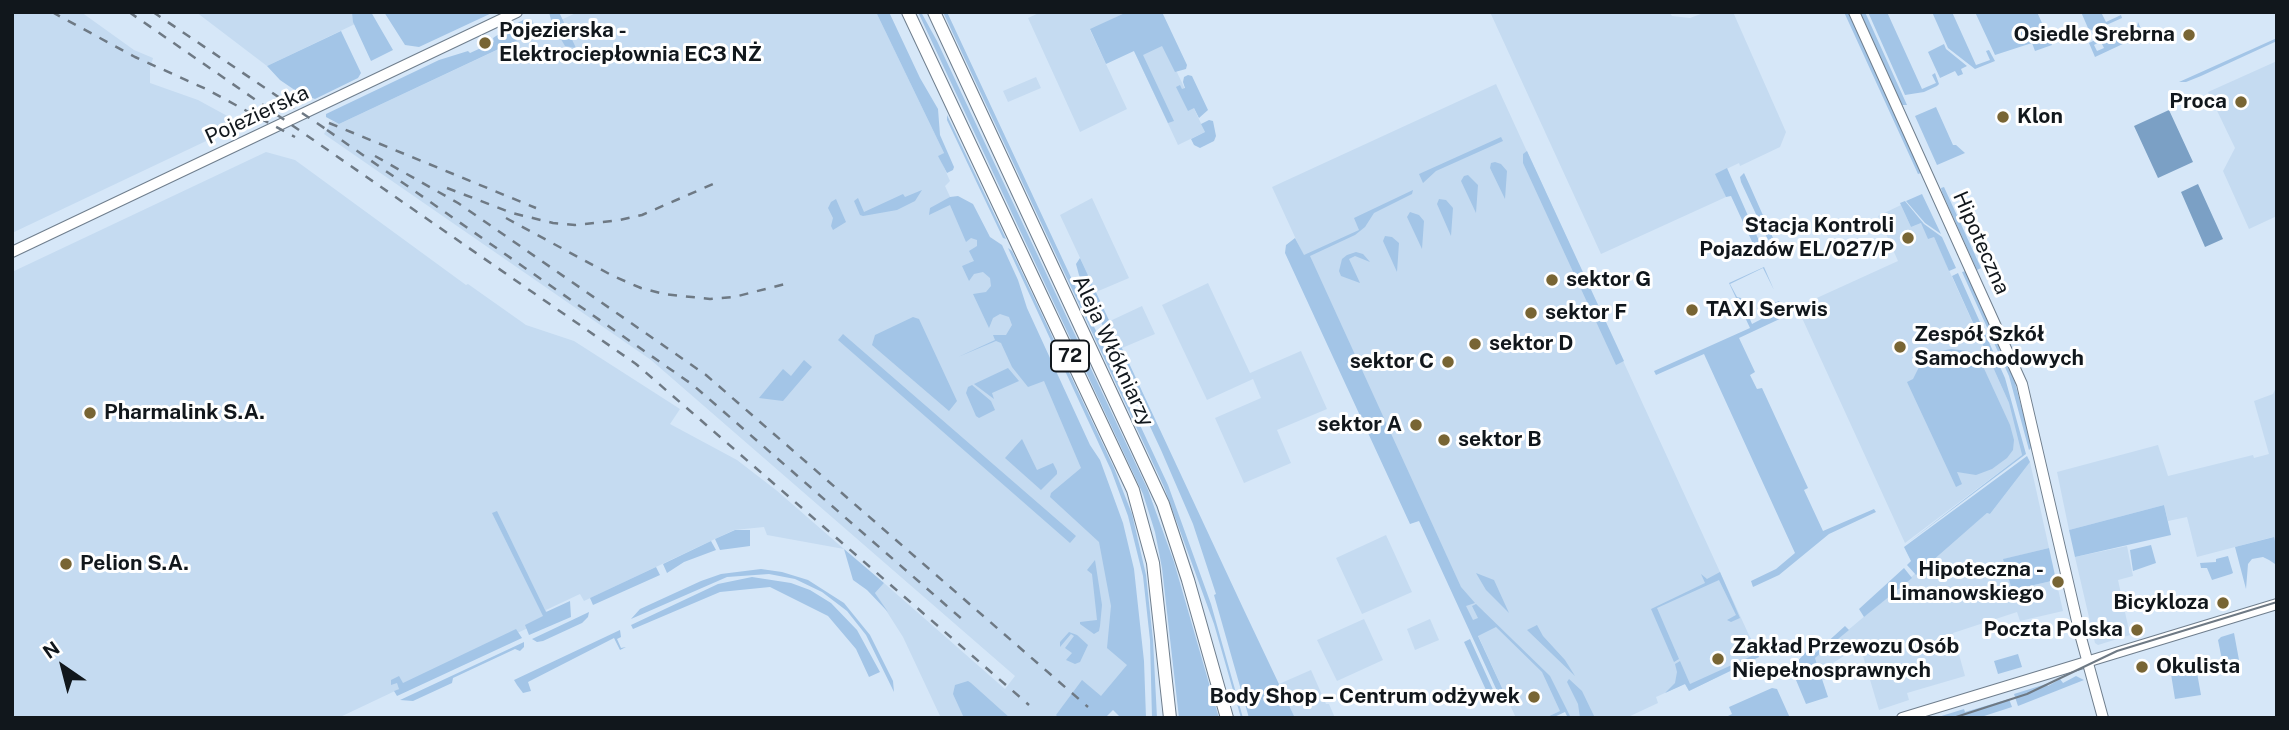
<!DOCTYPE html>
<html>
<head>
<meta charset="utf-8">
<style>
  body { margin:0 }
  #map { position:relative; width:2289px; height:730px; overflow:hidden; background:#d6e7f8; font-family:"Public Sans",sans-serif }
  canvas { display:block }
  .frame { position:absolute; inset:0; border:14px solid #11171c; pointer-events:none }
  .north { position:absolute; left:28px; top:632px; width:70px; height:70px; -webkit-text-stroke:5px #fff; paint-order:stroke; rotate:325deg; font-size:19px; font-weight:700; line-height:28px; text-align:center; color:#11171c }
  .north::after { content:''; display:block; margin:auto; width:24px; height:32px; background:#11171c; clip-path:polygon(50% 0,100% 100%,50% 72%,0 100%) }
</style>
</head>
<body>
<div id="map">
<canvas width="2289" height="730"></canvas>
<div class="frame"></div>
<div class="north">N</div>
</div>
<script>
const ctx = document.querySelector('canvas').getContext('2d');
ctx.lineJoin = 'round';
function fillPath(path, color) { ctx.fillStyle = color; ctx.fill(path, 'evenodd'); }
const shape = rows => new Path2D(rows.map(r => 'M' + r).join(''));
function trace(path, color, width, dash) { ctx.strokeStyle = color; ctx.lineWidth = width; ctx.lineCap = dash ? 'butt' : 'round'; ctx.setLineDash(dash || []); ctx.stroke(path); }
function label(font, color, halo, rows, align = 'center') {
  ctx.font = font + ' "Public Sans",sans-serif'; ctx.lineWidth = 6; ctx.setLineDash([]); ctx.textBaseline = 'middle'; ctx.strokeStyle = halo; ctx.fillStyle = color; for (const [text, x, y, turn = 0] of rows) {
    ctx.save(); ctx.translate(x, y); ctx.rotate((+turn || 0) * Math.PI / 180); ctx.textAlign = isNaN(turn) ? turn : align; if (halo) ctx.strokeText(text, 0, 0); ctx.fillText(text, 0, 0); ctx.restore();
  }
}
fillPath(shape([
  [12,12,81,12,134,50,153,58,150,69,150,83,198,100,242,124,12,233],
  [196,12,354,12,355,24,267,66],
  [578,12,876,12,944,153,939,156,950,181,945,186,952,201,968,203,1111,532,1132,669,1087,718,941,718,903,637,875,593,884,583,1005,689,1015,676,651,360,324,134,332,121,339,124],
  [1041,12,1127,12,1090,30,1127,109,1080,132,1028,18],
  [1490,12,1669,12,1672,16,1690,18,1706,12,1733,12,1786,132,1780,147,1740,166,1739,163,1716,174,1726,197,1601,254],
  [1161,38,1205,132,1178,145,1134,51],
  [2277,61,2277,216,2249,229,2223,171,2235,148,2208,92],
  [1036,77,1041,88,1008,102,1003,91],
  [1496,84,1759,657,1689,691,1685,684,1656,697,1658,703,1626,718,1570,718,1565,709,1545,718,1516,718,1272,187],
  [266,152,295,160,466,285,468,284,526,325,574,341,680,409,670,424,737,460,776,490,844,549,767,535,764,527,734,530,584,601,580,594,546,610,549,618,338,718,12,718,12,272],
  [1092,198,1129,278,1096,292,1060,215],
  [1901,205,1911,227,1921,223,1934,237,2009,403,2022,455,1905,543,1797,307,1898,261,1878,216],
  [1208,283,1250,373,1301,351,1327,409,1277,430,1291,463,1244,483,1215,418,1261,398,1253,379,1207,400,1162,305],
  [1142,306,1155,334,1122,348,1110,321],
  [2277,385,2277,549,2273,537,2197,557,2187,517,2168,521,2164,505,2069,530,2057,472,2158,445,2168,476,2253,455,2254,458,2269,454,2254,401,2273,394],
  [2030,462,2049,548,2004,559,2012,590,2056,580,2063,611,2020,621,2017,612,1953,633,1965,676,1907,693,1909,700,1879,710,1860,646,1820,671,1815,658,1987,513,1990,514],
  [1386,535,1412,592,1362,614,1336,558],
  [2127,546,2133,576,2118,580,2130,635,2098,645,2095,643,2075,557],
  [1364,619,1383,660,1337,681,1317,640],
  [1430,619,1439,640,1415,650,1407,629],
  [1311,670,1326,704,1329,704,1335,718,1295,718,1279,684]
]), '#c5dbf1');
fillPath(shape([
  [352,12,371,12,393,50,371,61,353,22],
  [384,12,494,12,419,47,405,45],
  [549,12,559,12,576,48,565,46,552,24],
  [876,12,889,12,920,78,938,109,940,135,954,167,953,170,947,173,938,156,944,153],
  [918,12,921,12,937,41,1148,490,1174,562,1219,718,1179,718,1162,568,1155,532,1143,494],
  [943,12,947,12,1168,485,1211,604,1243,718,1241,718,1214,624,1164,487],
  [1127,12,1162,12,1187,65,1186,69,1175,72,1162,46,1143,55,1174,121,1168,123,1134,51,1106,64,1090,29],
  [1844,12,1848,12,1921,173,1918,174],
  [1860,12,1865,12,1907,105,1902,105],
  [1868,12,1887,12,1922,89,1936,83,1932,75,1935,73,1939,84,1937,86,1924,92,1905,95],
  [1932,12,1952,12,1976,65,1990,60,1986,51,1989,50,1995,61,1975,69,1948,48],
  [1975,12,2037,12,2052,45,2035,51,2032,43,1995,55],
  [2081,12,2101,12,2106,22,2121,15,2122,18,2093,31,2088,28],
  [525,19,532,20,537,31,339,124,326,117,326,114,439,60,468,51,470,53,494,42,493,38,508,28],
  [2138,22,2147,43,2142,35,2095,57,2089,43,2099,38,2101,41,2094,45,2097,51,2104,48,2101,42,2111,37,2109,33,2113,32,2116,38,2137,28],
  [341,31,361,73,358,78,315,99,299,93,280,80,267,66],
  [2277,38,2277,41,2201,76,2186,82,2179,82],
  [1944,44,1946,49,1967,66,1961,69,1963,74,1958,76,1955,71,1940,78,1928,52],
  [1188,75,1192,76,1208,110,1199,118,1194,108,1188,111,1176,87,1180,85,1182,89,1185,88,1183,82,1184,77],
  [1936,107,1953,145,1956,145,1965,153,1937,165,1915,116],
  [947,115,1006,239,1003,238,947,120],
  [1209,120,1213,121,1216,136,1214,141,1200,148,1194,145,1191,139,1205,132,1201,124],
  [1501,137,1503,141,1436,171,1423,183,1419,174],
  [1527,151,1624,361,1616,365,1523,163,1523,154],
  [1495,162,1501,164,1507,171,1505,199,1490,168,1491,163],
  [1727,168,1760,243,1754,246,1731,196,1726,197,1715,174],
  [1744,173,1750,186,1773,238,1768,240,1741,182,1740,177],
  [1468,175,1478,185,1476,213,1461,181,1464,176],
  [1944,187,1981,268,1977,270,1942,192,1941,188],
  [922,190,915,201,897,210,863,216,860,215,854,201,858,198,864,212,903,194,905,197],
  [1413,190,1412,194,1374,213,1365,227,1355,235,1310,256,1461,587,1475,603,1466,606,1473,620,1478,618,1472,606,1476,604,1550,676,1571,718,1568,718,1565,712,1552,718,1545,718,1560,711,1542,672,1496,627,1478,636,1503,690,1498,693,1419,521,1410,524,1285,253,1286,245,1295,238,1304,255,1359,230,1354,218],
  [1922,194,1941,234,1925,223,1906,201],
  [958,196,973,204,990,237,1002,245,1018,280,1027,308,1090,445,1100,460,1123,523,1134,569,1144,661,1146,718,1121,718,1113,710,1105,718,1059,718,1056,715,1082,680,1101,696,1127,665,1107,648,1111,606,1099,542,1050,497,1051,493,1081,468,1044,381,1028,387,1012,367,1001,343,996,341,958,357,995,340,993,335,1006,335,1012,325,1009,317,1000,314,993,318,989,328,973,294,986,292,991,286,990,278,983,272,974,274,969,281,962,266,974,261,969,251,977,246,977,240,971,238,966,242,950,205,929,215,930,208,950,197],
  [836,199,846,222,833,230,831,226,833,218,828,208,831,202],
  [1439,199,1446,200,1453,208,1451,236,1437,204],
  [1905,201,1924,224,1942,237,1956,268,1949,271,1934,237,1928,239,1921,223,1911,227,1900,203],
  [1410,212,1419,215,1424,221,1422,249,1407,217],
  [1385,236,1392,237,1399,243,1397,272,1383,241],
  [1008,248,1012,251,1114,468,1132,514,1146,575,1153,640,1157,718,1152,718,1150,640,1143,576,1128,516,1111,470],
  [1356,252,1363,254,1370,262,1355,256,1349,259,1360,283,1341,276,1339,271,1342,259,1347,255],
  [1080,258,1243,608,1295,718,1249,718,1214,595,1216,594,1193,524,1161,450,1079,275,1076,264],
  [1764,267,1774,290,1763,268,1730,284,1737,297,1741,298,1752,324,1773,313,1774,314,1778,312,1774,303,1779,301,1786,316,1739,338,1755,372,1750,375,1757,389,1762,388,1808,488,1804,490,1823,531,1874,509,1876,512,1829,534,1779,575,1753,587,1751,581,1776,569,1795,553,1704,354,1656,375,1654,371,1750,328,1729,283],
  [1966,271,2014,379,2032,447,2029,450,2009,376,1962,272],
  [1958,273,2005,378,2026,454,1906,544,2022,455,2009,403,1952,276],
  [913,317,919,319,957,401,949,411,872,345,875,335],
  [843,334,1076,536,1070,543,838,340],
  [1951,349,1968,351,1981,362,2010,425,2014,440,2013,450,2007,458,1992,469,1976,475,1957,472,1962,484,1956,487,1907,382,1913,379,1919,367,1929,357,1941,351],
  [804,360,812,367,783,401,759,398,783,369,791,376],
  [1008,368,1019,381,992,393,994,399,974,384],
  [972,385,991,401,995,410,979,418,976,416,966,393,968,387],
  [1022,439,1037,470,1053,463,1057,471,1057,474,1041,490,1005,458],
  [2027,456,2030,462,1990,514,1987,513,1916,575,1907,565,1911,561,1904,547],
  [2164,505,2171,535,2075,557,2069,530],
  [497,511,546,612,570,601,571,617,529,635,525,625,543,616,492,513],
  [735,530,750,530,750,546,720,550,715,539],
  [2274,537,2277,549,2277,573,2275,564,2269,560,2263,557,2252,559,2248,564,2246,589,2235,547],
  [711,541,716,550,684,562,667,573,663,564],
  [2151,545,2156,563,2133,571,2130,550],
  [2049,548,2056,580,2012,590,2003,559],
  [844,549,884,583,875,593,888,612,867,590,853,580],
  [2228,556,2233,573,2231,574,2212,580,2207,568,2201,568,2200,563,2216,562,2216,559],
  [1095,560,1102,605,1100,626,1099,631,1094,634,1080,624,1080,622,1097,620,1092,574,1087,570],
  [656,567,660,575,593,605,590,598],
  [1904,568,1912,578,1864,617,1859,609],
  [761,569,782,572,808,580,844,603,870,635,893,681,894,692,866,635,847,611,822,592,795,579,769,574,727,577,631,619,640,609,701,581,721,574],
  [1720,572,1740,618,1731,622,1727,620,1736,615,1719,580,1657,608,1679,659,1674,662,1651,609,1705,583,1701,574,1707,579],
  [1476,573,1494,580,1509,613,1486,590],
  [752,577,791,583,810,590,831,603,857,630,880,672,869,677,856,649,828,616,770,587,720,592,633,629,631,625,718,584],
  [589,612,588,617,582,623,543,641,537,642,532,639],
  [1537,625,1543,636,1565,660,1575,676,1527,630],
  [1845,626,1849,630,1815,658,1828,697,1806,704,1791,668,1808,650,1813,655],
  [516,629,522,638,397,696,394,691,399,689,397,683,391,685,391,680,399,676,403,683],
  [620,630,621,637,617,639,621,648,626,647,620,650,614,638,528,682,531,691,523,693,517,685,514,680],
  [1069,632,1077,635,1088,645,1080,662,1075,664,1066,660,1072,653,1065,648,1074,636,1071,634,1060,647,1060,642],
  [2234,633,2239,660,2223,665,2218,640,2221,637],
  [1749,635,1759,657,1689,691,1685,684,1665,693,1675,683,1677,672,1675,664,1680,661,1690,684,1756,654],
  [1470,639,1495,694,1489,694,1486,690,1464,642],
  [524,642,524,647,520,651,515,649,453,678,452,683,413,701,400,700],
  [2018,654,2022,667,1998,674,1994,661],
  [2196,667,2201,695,2175,699,2171,674],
  [2076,676,2084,680,2018,706,2014,694,2046,684,2048,686,2060,679,2063,683],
  [1569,679,1582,691,1595,718,1580,718,1578,704,1567,682],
  [968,681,971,683,1010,718,964,718,953,694,955,685],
  [1772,688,1777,689,1790,718,1724,718,1732,714,1729,707],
  [2009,699,2012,707,1978,718,1935,718,1964,709,1965,712]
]), '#a3c5e7');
fillPath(shape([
  [2169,110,2193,162,2158,178,2134,126],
  [2198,184,2223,239,2205,247,2181,192]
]), '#7ba0c5');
const secondary = shape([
  [1854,12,2022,384,2080,634,2103,718],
  [12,252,517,12],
  [1902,718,2277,604]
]);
const primary = shape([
  [908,12,1133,490,1153,563,1170,718],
  [934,12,1163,504,1188,580,1227,718]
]);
trace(secondary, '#6f7e8d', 12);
trace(primary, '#6f7e8d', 14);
trace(secondary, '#fff', 10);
trace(primary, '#fff', 12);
trace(shape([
  [1953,718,2027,694,2117,651,2277,602]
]), '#6e7984', 2);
trace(shape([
  [52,12,135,57,206,89,295,137],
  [129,12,636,364,1029,705],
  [153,12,333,134],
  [329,123,536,208],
  [327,130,693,385,963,620],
  [375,156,458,203,706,375,1088,707],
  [447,188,512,213,553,223,575,225,620,220,642,215,713,184],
  [506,218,613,276,641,288,664,294,710,299,734,297,785,284]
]), '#6e7984', 2.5, [9, 9]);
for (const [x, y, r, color] of [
  [2189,35,7,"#786534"],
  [485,43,7,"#786534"],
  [2241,102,7,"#786534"],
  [2003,117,7,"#786534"],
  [1908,238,7,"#786534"],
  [1552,280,7,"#786534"],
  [1692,310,7,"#786534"],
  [1531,313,7,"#786534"],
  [1475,344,7,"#786534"],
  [1900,347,7,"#786534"],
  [1448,362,7,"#786534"],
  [90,413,7,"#786534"],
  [1416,425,7,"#786534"],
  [1444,440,7,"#786534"],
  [66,564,7,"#786534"],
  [2058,582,7,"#786534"],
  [2223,603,7,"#786534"],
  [2137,630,7,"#786534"],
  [1718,659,7,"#786534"],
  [2142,667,7,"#786534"],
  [1534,697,7,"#786534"]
]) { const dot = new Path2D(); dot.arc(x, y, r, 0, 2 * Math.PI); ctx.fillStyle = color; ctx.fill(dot); trace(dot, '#fff', 2.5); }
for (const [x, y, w] of [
  [1070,356,38]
]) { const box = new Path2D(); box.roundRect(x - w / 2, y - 15.5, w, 31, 5); ctx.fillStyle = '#fff'; ctx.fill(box); trace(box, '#11171c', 2); }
label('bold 19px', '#11171c', null, [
  ["72",1070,356]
]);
label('bold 21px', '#11171c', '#fff', [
  ["Pojezierska -",499,31],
  ["Elektrociepłownia EC3 NŻ",499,55],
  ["Osiedle Srebrna",2175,35,"right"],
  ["Proca",2227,102,"right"],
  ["Klon",2017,117],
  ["Stacja Kontroli",1894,226,"right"],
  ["Pojazdów EL/027/P",1894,250,"right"],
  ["sektor G",1566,280],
  ["TAXI Serwis",1706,310],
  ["sektor F",1545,313],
  ["Zespół Szkół",1914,335],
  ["Samochodowych",1914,359],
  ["sektor D",1489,344],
  ["sektor C",1434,362,"right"],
  ["Pharmalink S.A.",104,413],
  ["sektor A",1402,425,"right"],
  ["sektor B",1458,440],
  ["Pelion S.A.",80,564],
  ["Hipoteczna -",2044,570,"right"],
  ["Limanowskiego",2044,594,"right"],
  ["Bicykloza",2209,603,"right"],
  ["Poczta Polska",2123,630,"right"],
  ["Zakład Przewozu Osób",1732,647],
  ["Niepełnosprawnych",1732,671],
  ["Okulista",2156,667],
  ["Body Shop – Centrum odżywek",1520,697,"right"]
], 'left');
label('21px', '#11171c', '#fff', [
  ["Pojezierska",257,115,-25],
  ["Hipoteczna",1981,243,66],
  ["Aleja Włókniarzy",1113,351,65]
]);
</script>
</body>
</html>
